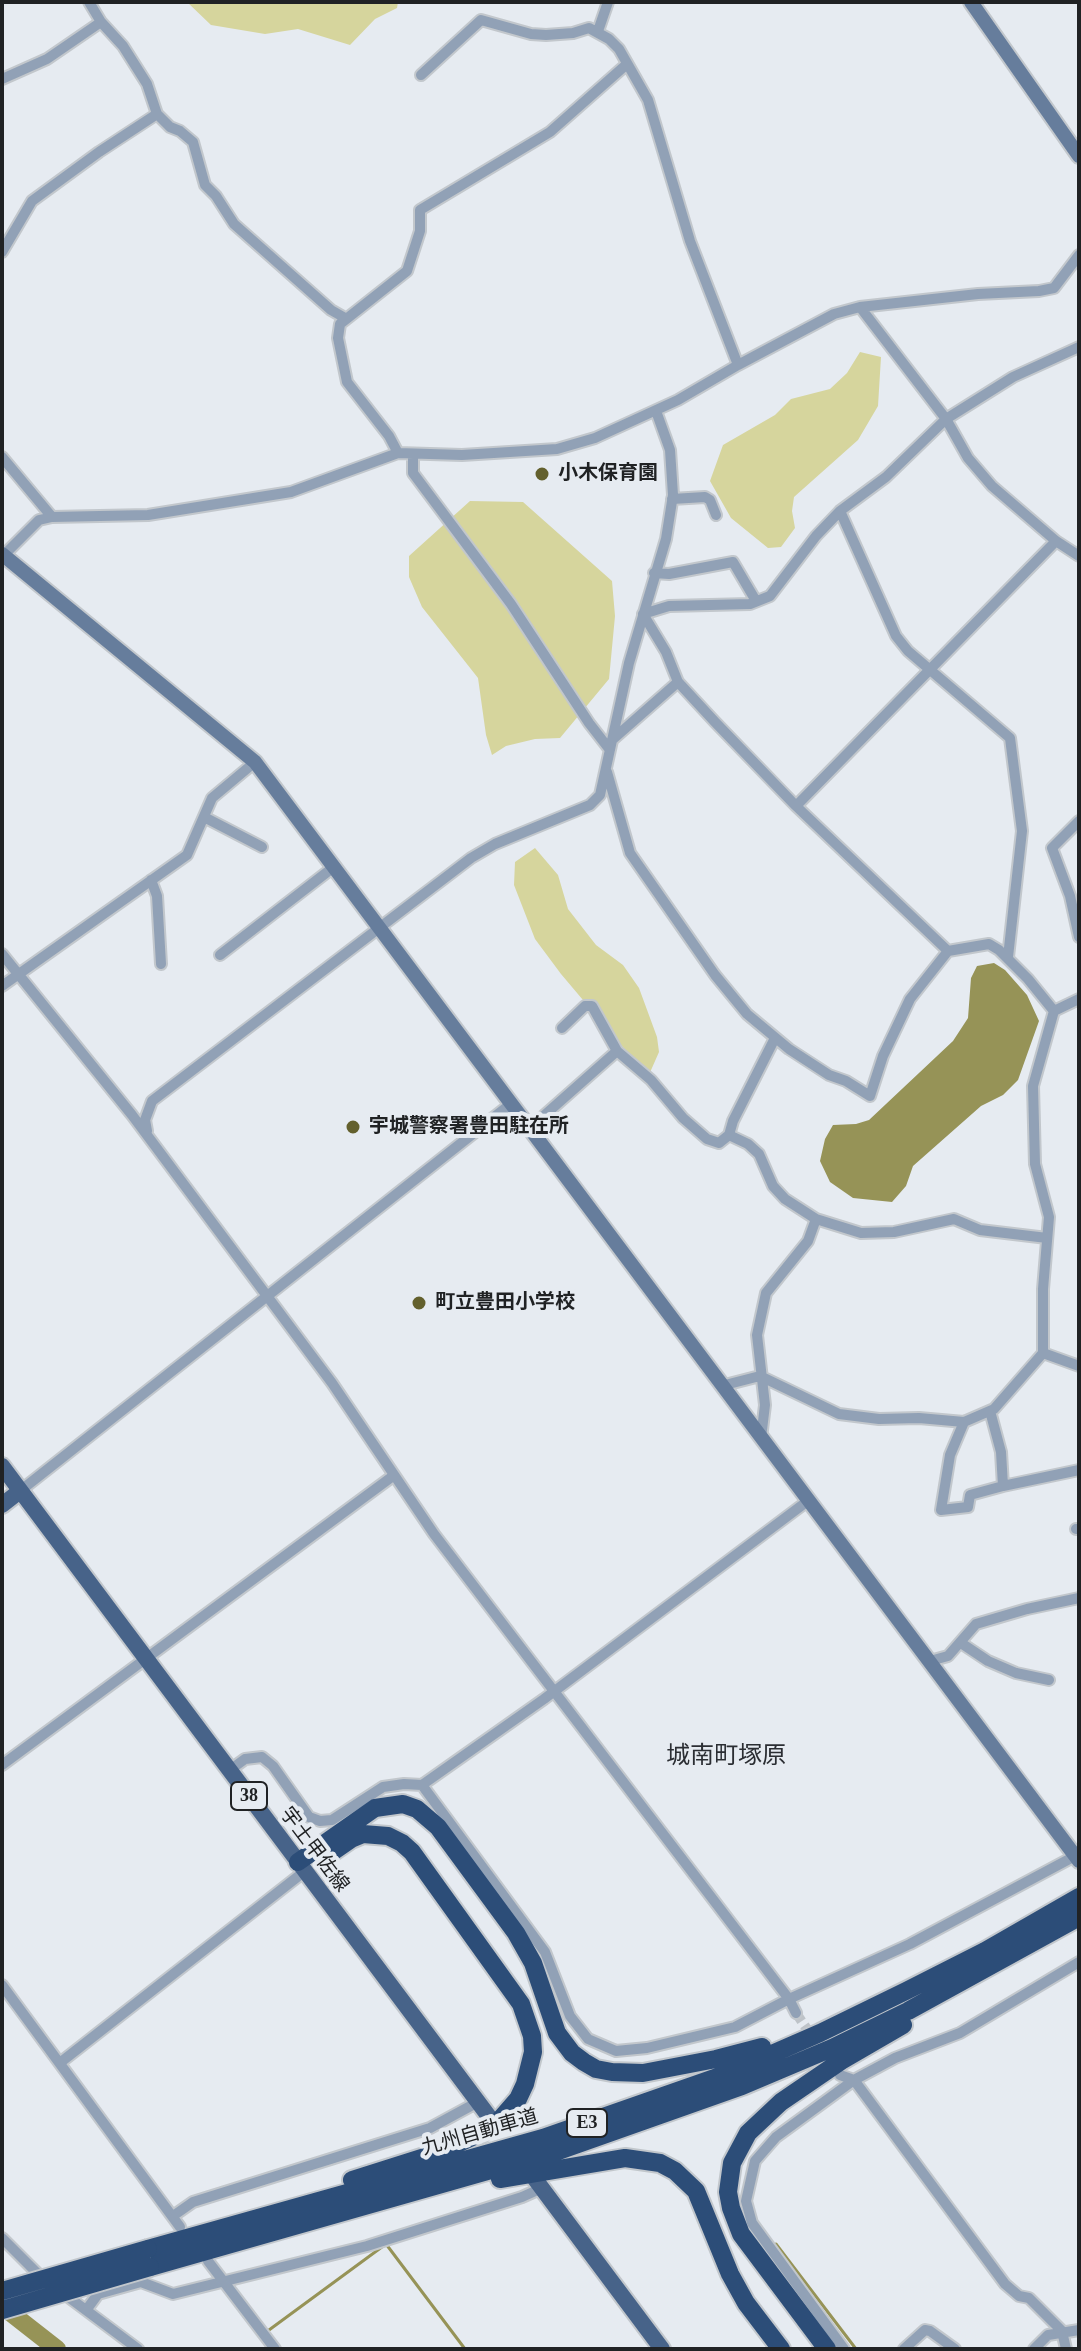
<!DOCTYPE html>
<html>
<head>
<meta charset="utf-8">
<style>
  body { margin:0 }
  #map { position:relative; width:1081px; height:2351px; overflow:hidden; background:#e6ebf1; font-family:"Times New Roman",serif }
  canvas { display:block }
  .frame { position:absolute; inset:0; border:4px solid #202224; pointer-events:none }
</style>
</head>
<body>
<div id="map">
<canvas width="1081" height="2351"></canvas>
<div class="frame"></div>
</div>
<script>
const ctx = document.querySelector('canvas').getContext('2d');
ctx.lineJoin = 'round';
function fillPath(path, color) { ctx.fillStyle = color; ctx.fill(path, 'evenodd'); }
const shape = rows => new Path2D(rows.map(r => 'M' + r).join(''));
function trace(path, color, width, dash) { ctx.strokeStyle = color; ctx.lineWidth = width; ctx.lineCap = dash ? 'butt' : 'round'; ctx.setLineDash(dash || []); ctx.stroke(path); }
function label(font, color, halo, rows, align = 'center') {
  ctx.font = font + ' "Times New Roman","Noto Sans JP",serif'; ctx.lineWidth = 8; ctx.setLineDash([]); ctx.textBaseline = 'middle'; ctx.strokeStyle = halo; ctx.fillStyle = color; for (const [text, x, y, turn = 0] of rows) {
    ctx.save(); ctx.translate(x, y); ctx.rotate((+turn || 0) * Math.PI / 180); ctx.textAlign = isNaN(turn) ? turn : align; if (halo) ctx.strokeText(text, 0, 0); ctx.fillText(text, 0, 0); ctx.restore();
  }
}
fillPath(shape([
  [187,2,398,2,397,8,375,19,350,45,298,29,265,34,211,25],
  [860,352,881,357,878,406,858,440,794,497,792,511,795,528,781,547,768,548,731,518,710,481,723,445,775,415,791,399,830,389,847,373],
  [470,501,523,502,612,581,615,616,609,679,560,738,535,739,506,746,492,755,486,735,478,678,422,607,409,577,409,556],
  [535,848,558,875,568,909,596,945,623,965,639,988,657,1037,659,1052,648,1077,561,974,535,939,514,885,515,862]
]), '#d6d59d');
fillPath(shape([
  [994,963,1005,970,1027,995,1039,1021,1018,1080,1003,1095,981,1106,913,1166,906,1186,892,1202,853,1198,830,1182,820,1161,825,1139,833,1125,856,1124,869,1120,953,1041,968,1018,971,978,977,966]
]), '#969357');
trace(shape([
  [776,2244,856,2349],
  [269,2330,386,2244,465,2349]
]), '#969357', 3);
trace(shape([
  [2,2306,57,2349]
]), '#969357', 18);
trace(shape([
  [796,2013,813,2038]
]), '#bec3c8', 10, [10, 5]);
const street = shape([
  [89,2,101,22,123,46,147,84,157,114,170,127,180,131,193,142,205,185,216,196,234,224,331,310,345,318],
  [598,31,608,2],
  [421,75,481,20,531,34,546,35,573,33,589,28,609,39,619,49,648,100,690,241,738,365],
  [2,79,47,59,101,22],
  [2,252,32,201,99,152,157,114],
  [860,307,946,419,968,458,992,486,1056,541,1079,556],
  [398,453,389,436,347,382,338,338,340,324,407,271,420,231,420,210,550,132,627,64],
  [413,454,413,473,511,604,589,723,610,750],
  [2,457,52,517],
  [672,499,705,497,710,500,716,515],
  [840,511,896,636,908,651,1010,738,1022,831,1008,957],
  [4,555,39,520,52,517,148,515,291,492,398,453,462,455,557,449,595,438,678,400,738,365,834,314,860,307,978,294,1039,291,1054,288,1079,255],
  [654,573,669,574,733,562,756,601],
  [643,614,669,606,750,604,770,596,816,536,840,511,886,477,946,419,1013,377,1079,347],
  [643,614,666,652,678,682,715,722,796,806,948,951],
  [612,740,678,682],
  [607,772,630,853,715,975,747,1014,789,1049,829,1075,846,1081,870,1096,883,1056,910,999,948,951,989,944,999,950,1028,979,1054,1011],
  [796,806,1056,541],
  [204,817,262,847],
  [1079,821,1052,848,1070,896,1079,937],
  [151,880,157,896,161,964],
  [2,954,132,1115,332,1383,434,1534,789,1999,796,2013],
  [220,955,335,866],
  [2,986,187,855,212,798,255,762],
  [562,1028,585,1006,592,1006,617,1051],
  [530,1128,617,1051,651,1080,683,1118,707,1139,719,1143,729,1135],
  [147,1131,145,1120,152,1101,471,858,495,844,590,805,600,795,629,663,666,539,673,495,670,450,656,411],
  [816,1219,861,1233,894,1232,954,1219,980,1230,1047,1238],
  [1043,1353,1079,1366],
  [721,1386,760,1376,839,1414,879,1419,919,1418,964,1422,994,1409,1043,1353,1043,1289,1049,1217,1035,1164,1033,1086,1054,1011,1079,999],
  [990,1411,1001,1452,1003,1486,1079,1470],
  [964,1422,950,1455,941,1510,968,1507,970,1495,1003,1486],
  [761,1438,765,1405,757,1335,766,1293,808,1241,816,1219,785,1199,773,1186,759,1154,748,1144,729,1135,733,1121,775,1038],
  [20,1491,512,1103],
  [1076,1529,1079,1529],
  [961,1643,988,1661,1016,1673,1049,1680],
  [930,1661,948,1656,976,1624,1027,1609,1079,1598],
  [2,1765,393,1476],
  [230,1770,245,1759,262,1757,273,1766,309,1817,320,1821,332,1820,383,1787,404,1784,422,1785,544,1699,809,1500],
  [422,1785,545,1952,570,2016,588,2039,616,2051,647,2048,735,2027,789,1999,910,1944,1079,1854],
  [2,1985,180,2227],
  [61,2062,305,1871],
  [840,2075,854,2080,1005,2284,1019,2296,1029,2298,1062,2331,1066,2349],
  [173,2216,193,2202,430,2128,478,2102],
  [2,2238,43,2279],
  [208,2261,275,2349],
  [63,2293,138,2349],
  [87,2309,98,2294,141,2282,173,2294,367,2246,522,2197,542,2188],
  [844,2349,752,2223,746,2201,755,2161,776,2137,854,2080,895,2058,960,2033,1079,1962],
  [904,2349,925,2330,930,2331,955,2349],
  [1034,2349,1048,2335,1079,2330]
]);
const secondary = shape([
  [971,2,1079,156],
  [2,554,255,762,1079,1861]
]);
const primary = shape([
  [2,1466,490,2118],
  [2,1505,20,1491],
  [535,2179,662,2349]
]);
const highway = shape([
  [325,1857,351,1839,363,1834,388,1836,402,1843,412,1852,521,2004,532,2036,533,2052,525,2084,518,2099,498,2122,483,2132,437,2153,352,2180],
  [298,1862,375,1808,403,1804,417,1809,438,1827,516,1933,533,1963,557,2033,572,2053,584,2062,596,2069,612,2072,643,2073,716,2059,762,2047],
  [500,2179,625,2158,660,2163,675,2171,696,2191,730,2274,746,2303,781,2349],
  [148,2249,543,2138,726,2074,820,2033,906,1991,985,1951,1079,1897],
  [150,2267,561,2150,742,2086,832,2048,908,2011,1079,1917],
  [827,2349,741,2234,731,2208,728,2192,732,2163,748,2133,781,2102,841,2061,903,2025]
]);
trace(street, '#c2c7cc', 14);
trace(secondary, '#c2c7cc', 18);
trace(primary, '#c2c7cc', 20);
trace(highway, '#c2c7cc', 22);
trace(street, '#91a1b6', 10);
trace(secondary, '#667d9c', 14);
trace(primary, '#476389', 16);
trace(highway, '#2c4d78', 18);
const highwayBridge = shape([
  [2,2291,148,2249],
  [2,2310,150,2267]
]);
trace(highwayBridge, '#c2c7cc', 22, []);
trace(highwayBridge, '#2c4d78', 18);
for (const [x, y, r, color] of [
  [542,474,8,"#63602d"],
  [353,1127,8,"#63602d"],
  [419,1303,8,"#63602d"]
]) { const dot = new Path2D(); dot.arc(x, y, r, 0, 2 * Math.PI); ctx.fillStyle = color; ctx.fill(dot); trace(dot, '#e6ebf1', 3); }
for (const [x, y, w] of [
  [249,1796,36],
  [587,2123,40]
]) { const box = new Path2D(); box.roundRect(x - w / 2, y - 14, w, 28, 6); ctx.fillStyle = '#e6ebf1'; ctx.fill(box); trace(box, '#202224', 2); }
label('bold 18px', '#202224', null, [
  ["38",249,1796],
  ["E3",587,2123]
]);
label('bold 20px', '#202224', '#e6ebf1', [
  ["小木保育園",558,474],
  ["宇城警察署豊田駐在所",369,1127],
  ["町立豊田小学校",435,1303]
], 'left');
label('20px', '#202224', '#e6ebf1', [
  ["宇土甲佐線",314,1850,53],
  ["九州自動車道",480,2133,-16]
]);
label('24px', '#2b2e33', '#e6ebf1', [
  ["城南町塚原",726,1757]
]);
</script>
</body>
</html>
